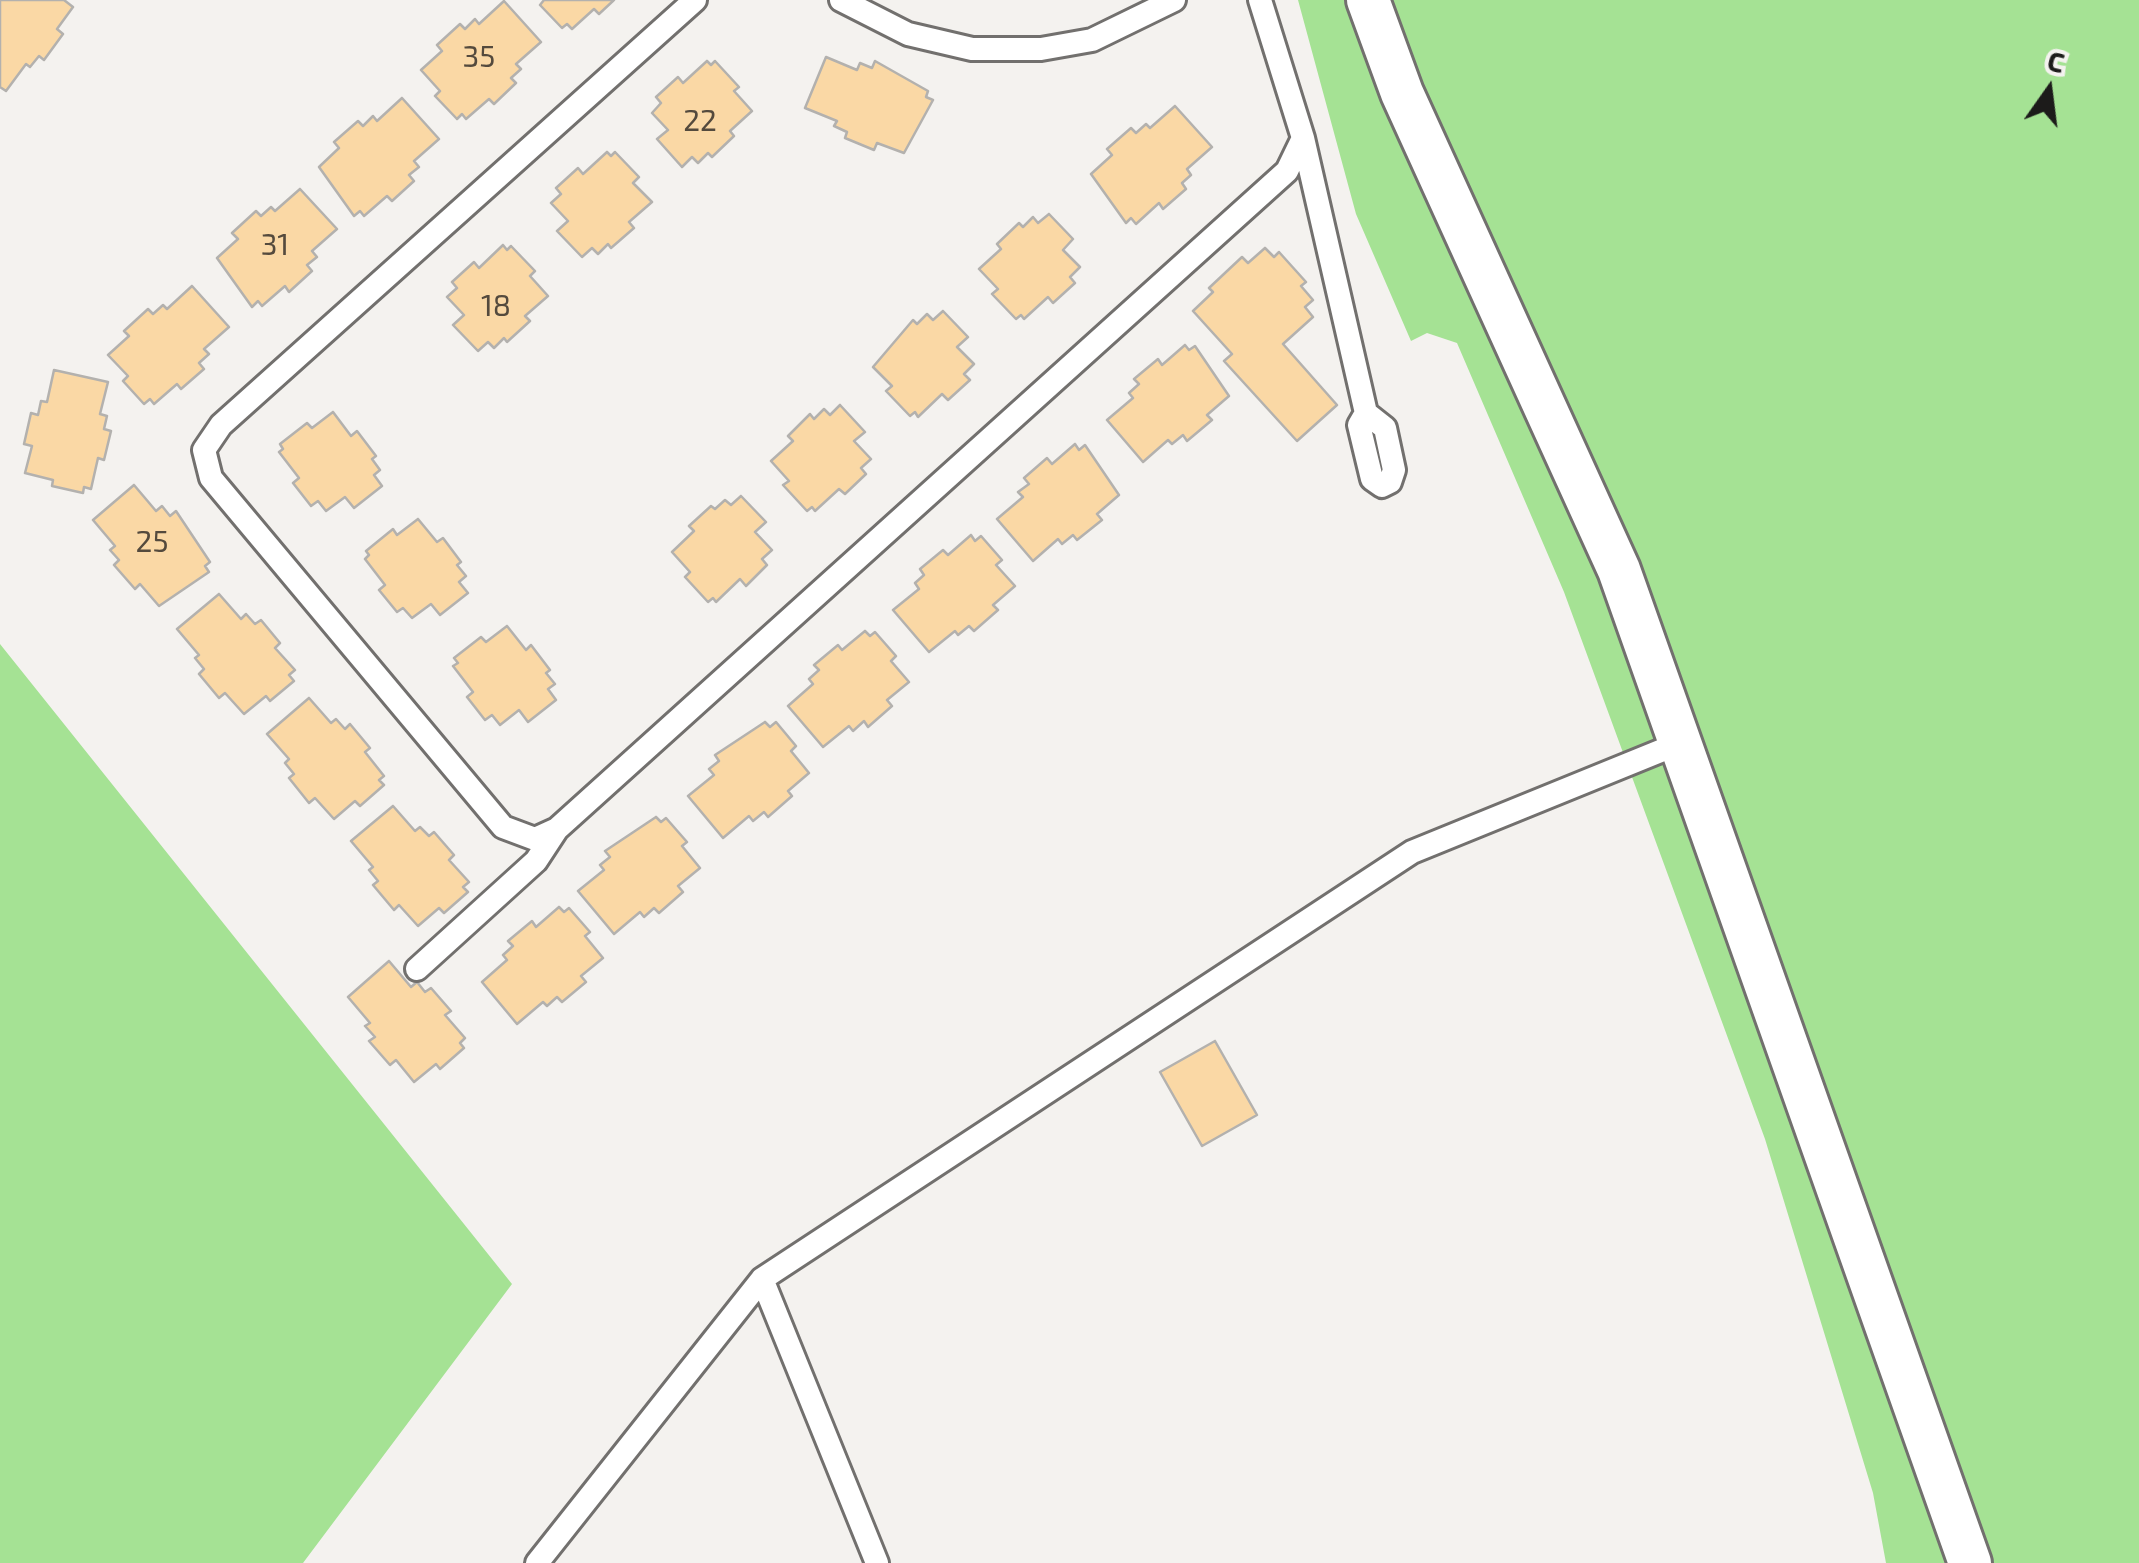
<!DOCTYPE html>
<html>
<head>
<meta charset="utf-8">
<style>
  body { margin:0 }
  #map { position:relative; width:2139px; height:1563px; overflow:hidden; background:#f4f2ef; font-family:"Exo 2",sans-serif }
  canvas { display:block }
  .north { position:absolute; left:1999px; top:40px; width:100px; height:100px; -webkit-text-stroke:8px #f4f2ef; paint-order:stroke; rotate:14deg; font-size:28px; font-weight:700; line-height:40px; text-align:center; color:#1c1b1a }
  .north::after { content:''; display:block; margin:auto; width:35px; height:45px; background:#1c1b1a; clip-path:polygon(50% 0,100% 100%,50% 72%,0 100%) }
</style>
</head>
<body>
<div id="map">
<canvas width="2139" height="1563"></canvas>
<div class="north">С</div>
</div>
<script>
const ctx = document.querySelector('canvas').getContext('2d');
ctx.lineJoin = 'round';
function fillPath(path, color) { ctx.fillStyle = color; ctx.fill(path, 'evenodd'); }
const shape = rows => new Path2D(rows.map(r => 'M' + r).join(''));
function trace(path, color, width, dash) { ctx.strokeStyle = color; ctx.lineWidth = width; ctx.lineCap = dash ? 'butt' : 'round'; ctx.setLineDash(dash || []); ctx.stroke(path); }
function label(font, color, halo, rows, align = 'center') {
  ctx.font = font + ' "Exo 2",sans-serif'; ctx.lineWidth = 10; ctx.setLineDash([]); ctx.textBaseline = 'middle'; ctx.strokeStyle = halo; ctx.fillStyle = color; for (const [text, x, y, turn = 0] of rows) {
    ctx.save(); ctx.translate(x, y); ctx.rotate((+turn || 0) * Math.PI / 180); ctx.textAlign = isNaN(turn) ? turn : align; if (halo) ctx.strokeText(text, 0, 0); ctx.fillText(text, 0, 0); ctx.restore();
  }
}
fillPath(shape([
  [1298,0,2139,0,2139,1563,1886,1563,1873,1493,1765,1139,1564,592,1457,343,1427,333,1411,341,1356,214],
  [0,644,512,1284,303,1563,0,1563]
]), '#a5e294');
const building = shape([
  [0,0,64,0,73,7,57,29,63,34,44,60,39,56,30,67,26,64,6,91,0,87,0,0],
  [614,0,599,14,594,9,572,29,567,24,562,28,540,5,544,0,614,0],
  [504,1,541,42,516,64,521,69,511,78,516,83,494,104,489,99,466,119,462,114,457,119,435,96,440,91,421,70,442,51,437,45,460,24,465,29,475,19,479,24,504,1],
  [826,57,857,70,860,63,872,68,875,61,928,91,926,97,933,100,904,153,877,143,874,150,845,138,847,132,834,126,837,121,805,108,826,57],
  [707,61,711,65,715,61,739,87,734,91,752,111,730,131,734,136,712,157,708,153,698,163,692,157,682,167,657,139,668,130,652,113,661,103,656,97,678,77,683,83,707,61],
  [402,98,439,139,414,161,419,167,409,175,414,181,392,201,387,196,364,216,360,211,354,216,319,167,339,148,334,142,358,121,363,126,373,116,377,121,402,98],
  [1175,106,1212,147,1187,169,1191,175,1182,183,1186,189,1163,209,1159,203,1136,224,1131,218,1126,223,1091,174,1112,155,1107,149,1131,128,1136,133,1146,124,1150,128,1175,106],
  [607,152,611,156,615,152,639,177,633,183,652,202,629,222,634,228,611,248,608,244,598,254,592,248,582,257,557,231,568,221,551,203,561,194,556,188,578,168,583,174,607,152],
  [300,189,337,229,312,251,317,257,307,265,312,271,289,292,285,286,262,306,258,301,252,307,217,258,238,239,232,233,256,211,261,216,271,207,275,211,300,189],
  [1049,214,1073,239,1063,250,1080,267,1070,277,1075,283,1053,303,1048,297,1024,319,1021,315,1016,319,992,294,998,289,979,269,1001,249,997,244,1019,223,1023,227,1033,217,1038,223,1049,214],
  [503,245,507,250,511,246,535,271,530,276,548,296,525,316,530,321,507,342,504,338,494,348,488,342,478,351,453,325,464,315,447,297,457,288,452,282,474,262,479,268,503,245],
  [1265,248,1274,257,1279,252,1306,282,1301,286,1313,300,1305,307,1313,317,1283,344,1337,405,1297,441,1224,361,1232,354,1193,311,1213,292,1209,288,1242,257,1248,263,1265,248],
  [192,286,229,327,204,349,209,354,199,363,204,369,181,389,177,384,154,404,150,399,144,404,123,381,128,376,108,355,129,336,124,331,148,309,153,314,163,305,167,309,192,286],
  [943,311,968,337,957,347,974,364,964,374,970,380,948,400,942,394,918,417,915,412,910,416,886,391,892,386,873,367,913,320,917,324,927,314,933,320,943,311],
  [1185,345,1189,350,1195,346,1229,396,1207,415,1212,420,1187,441,1183,435,1172,444,1168,440,1143,462,1107,420,1133,398,1129,393,1139,384,1134,379,1158,359,1162,365,1185,345],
  [54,370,108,382,100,414,107,416,104,429,111,431,104,460,98,458,91,489,84,487,83,493,52,486,53,480,25,473,32,446,24,444,31,413,38,415,41,401,47,402,54,370],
  [840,405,865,432,854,441,871,459,861,468,866,474,845,494,839,489,815,511,812,507,807,511,783,485,789,481,771,461,793,441,788,436,810,414,814,419,824,409,830,415,840,405],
  [333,412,351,436,357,431,376,456,372,459,380,470,374,475,382,486,354,508,345,497,326,511,318,501,311,506,293,483,299,478,279,452,283,449,280,444,307,423,312,428,333,412],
  [1075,444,1079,450,1085,445,1119,495,1097,514,1102,520,1077,540,1073,535,1062,544,1058,539,1033,561,997,519,1023,497,1018,492,1029,484,1024,478,1047,458,1052,464,1075,444],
  [134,485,156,511,162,506,170,516,176,511,210,562,205,566,209,572,159,606,140,584,135,589,114,565,119,560,110,550,115,546,93,520,134,485],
  [741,496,766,522,755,532,772,550,762,559,767,565,746,586,740,579,716,602,713,598,708,602,685,577,690,572,672,552,694,531,689,526,711,506,715,509,725,500,731,505,741,496],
  [418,519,437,542,443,538,461,562,457,565,466,576,459,582,468,593,440,615,431,604,412,618,403,608,397,612,379,590,385,585,365,559,369,555,366,551,393,529,397,535,418,519],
  [971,535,975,541,981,536,1002,560,996,565,1015,586,993,605,998,610,974,631,969,626,958,635,955,631,929,652,893,610,919,589,915,583,924,575,920,569,943,550,948,555,971,535],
  [219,594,241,619,246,614,255,624,261,620,280,643,275,648,295,670,289,675,294,681,270,701,266,696,244,714,225,693,219,698,199,674,204,669,195,658,199,655,177,629,219,594],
  [507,626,526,650,531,645,550,670,546,673,555,684,548,689,556,700,528,722,519,710,500,725,492,715,485,720,467,697,473,692,453,666,458,663,454,658,481,637,486,642,507,626],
  [865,631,870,636,875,632,896,656,891,661,909,682,887,700,892,706,868,727,864,721,853,731,849,726,823,747,788,706,813,684,809,679,819,670,814,665,838,645,842,650,865,631],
  [309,698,331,723,336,719,345,729,350,724,370,748,365,752,384,776,379,780,384,785,360,806,355,801,334,819,315,798,309,803,289,778,294,774,285,763,289,759,267,734,309,698],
  [765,722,770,727,776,722,796,746,791,751,809,773,788,791,792,796,768,817,764,812,753,821,749,816,723,838,688,796,714,775,709,769,719,761,715,755,765,722],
  [393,806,415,831,420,827,429,836,434,832,454,855,449,860,469,882,463,887,468,892,444,913,439,908,418,926,399,905,394,910,373,885,378,881,369,870,373,867,351,841,393,806],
  [656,817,661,822,666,818,687,842,682,846,700,868,678,886,683,892,659,913,654,908,644,917,640,912,614,934,578,891,604,870,600,865,610,857,605,851,656,817],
  [559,907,564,912,569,908,590,932,585,936,603,958,581,976,586,982,562,1002,557,997,547,1006,543,1002,517,1024,482,982,507,960,503,955,513,946,508,941,532,921,536,927,559,907],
  [389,961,411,987,417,982,425,992,431,988,451,1011,445,1015,465,1038,460,1043,464,1048,440,1069,436,1064,414,1082,396,1060,390,1065,369,1041,375,1037,365,1026,370,1023,348,997,389,961],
  [1215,1041,1257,1115,1202,1146,1160,1072,1215,1041]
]);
fillPath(building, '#fad8a5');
trace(building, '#b3b1ae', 2.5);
const service = shape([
  [841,0,908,34,972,49,1041,49,1092,40,1174,0],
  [1260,0,1303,138,1366,413,1359,425,1372,479,1382,486,1390,482,1394,470,1385,428,1366,413],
  [557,829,535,839,503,827,211,478,204,450,221,425,695,0],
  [417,969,536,861,557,829,1287,171,1303,138],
  [762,1279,1412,852,1680,743],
  [537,1563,762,1279,877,1563]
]);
const minor = shape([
  [1368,0,1402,93,1619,570,1970,1563]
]);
trace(service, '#72706e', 28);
trace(minor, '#72706e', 48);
trace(service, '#fff', 22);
trace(minor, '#fff', 42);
label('30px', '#544a3d', null, [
  ["35",479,57],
  ["22",700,121],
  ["31",275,245],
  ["18",496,306],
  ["25",152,542]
]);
</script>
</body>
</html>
